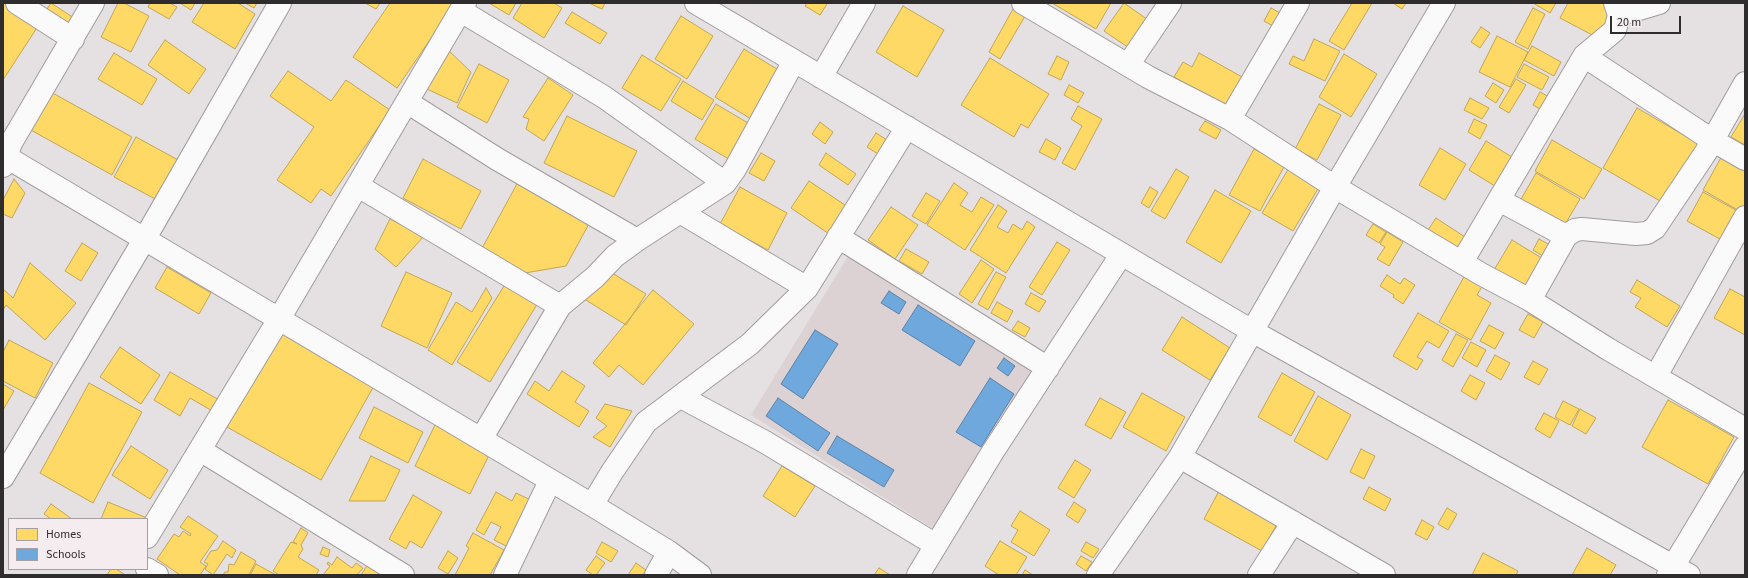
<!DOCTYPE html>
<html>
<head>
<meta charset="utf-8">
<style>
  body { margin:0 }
  #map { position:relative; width:1748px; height:578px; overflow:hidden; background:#e5e1e2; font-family:"Source Sans 3",sans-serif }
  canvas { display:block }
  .frame { position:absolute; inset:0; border:4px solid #2f2c2d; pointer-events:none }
  .legend { position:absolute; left:8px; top:518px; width:140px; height:52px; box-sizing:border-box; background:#f4ecee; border:1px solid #a59fa1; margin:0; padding:5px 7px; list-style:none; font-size:12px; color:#2f2c2d }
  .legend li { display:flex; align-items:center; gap:8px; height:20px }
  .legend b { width:20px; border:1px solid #a59fa1 }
  .scale { position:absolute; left:1610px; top:16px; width:71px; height:18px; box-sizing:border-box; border:2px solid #2f2c2d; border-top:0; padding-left:5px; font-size:12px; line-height:14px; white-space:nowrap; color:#2f2c2d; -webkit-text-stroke:3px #f4ecee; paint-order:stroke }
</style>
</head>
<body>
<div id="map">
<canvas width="1748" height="578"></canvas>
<div class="frame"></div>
<ul class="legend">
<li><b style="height:11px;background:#ffd966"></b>Homes</li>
<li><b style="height:11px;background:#6fa8dc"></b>Schools</li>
</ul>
<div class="scale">20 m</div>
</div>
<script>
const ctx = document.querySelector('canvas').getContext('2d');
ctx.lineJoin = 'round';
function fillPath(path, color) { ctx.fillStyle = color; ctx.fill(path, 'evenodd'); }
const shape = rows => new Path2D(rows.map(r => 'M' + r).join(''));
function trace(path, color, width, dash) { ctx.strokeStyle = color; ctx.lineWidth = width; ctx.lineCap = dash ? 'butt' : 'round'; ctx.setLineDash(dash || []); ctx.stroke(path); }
fillPath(shape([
  [850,253,1035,369,936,530,751,415]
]), '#dcd1d3');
const homes = shape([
  [3,3,16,3,42,20,3,80,3,3],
  [51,3,74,18,71,34,43,15,51,3],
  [118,3,124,3,149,16,131,52,101,37,118,3],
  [150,3,170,3,177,7,169,19,148,7,150,3],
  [180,3,195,3,191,10,180,3],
  [204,3,238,3,255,14,235,49,192,22,204,3],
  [245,3,257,3,254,8,245,3],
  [365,3,380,3,376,9,365,3],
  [390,3,455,3,397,88,353,57,390,3],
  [489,3,516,3,509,15,489,3],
  [522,3,554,3,562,8,544,38,513,18,522,3],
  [589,3,605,3,602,9,589,3],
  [807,3,825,3,827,4,820,15,805,6,807,3],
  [1052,3,1111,3,1096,29,1052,3],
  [1124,3,1151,22,1132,50,1104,31,1124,3],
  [1352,3,1372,3,1344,50,1329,41,1352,3],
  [1393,3,1406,3,1402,9,1393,3],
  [1533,3,1556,3,1550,13,1533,3],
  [1568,3,1606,3,1614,8,1598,38,1560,18,1568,3],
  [903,6,944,30,917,77,876,52,903,6],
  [1271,8,1282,14,1275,27,1264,21,1271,8],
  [1533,8,1545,14,1528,49,1515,42,1533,8],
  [1013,9,1025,16,1000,59,989,52,1013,9],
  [572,12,607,33,600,44,565,23,572,12],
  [681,16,713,36,687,79,655,59,681,16],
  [1481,27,1490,33,1480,48,1471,42,1481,27],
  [1497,36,1528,52,1510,87,1479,72,1497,36],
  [1314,39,1340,51,1325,81,1289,64,1293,56,1304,61,1314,39],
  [165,40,206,69,189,94,148,65,165,40],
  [1532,46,1561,62,1554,76,1524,60,1532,46],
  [446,48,471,72,457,103,427,89,446,48],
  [744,49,785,74,756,122,715,97,744,49],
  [114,53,157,79,142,105,98,79,114,53],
  [1199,53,1244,78,1228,107,1174,77,1183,62,1192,67,1199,53],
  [1344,54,1377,74,1351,117,1319,97,1344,54],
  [642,55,681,79,661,111,622,88,642,55],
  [1057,56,1069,62,1061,80,1048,74,1057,56],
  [990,58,1049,94,1028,128,1021,124,1014,137,961,105,990,58],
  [479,64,509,80,487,123,457,107,479,64],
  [1524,64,1549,77,1542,90,1517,77,1524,64],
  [288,71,331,101,346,80,390,110,331,196,321,189,311,203,277,180,314,127,270,96,288,71],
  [548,78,573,95,544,141,526,129,529,119,523,117,548,78],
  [1516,79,1526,85,1509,113,1499,107,1516,79],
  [683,81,714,100,702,120,671,101,683,81],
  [1493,83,1504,90,1496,103,1485,96,1493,83],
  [1069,85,1084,93,1078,103,1064,95,1069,85],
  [49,91,132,137,112,175,29,129,49,91],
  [1540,92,1549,97,1542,110,1533,105,1540,92],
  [1470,98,1489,108,1482,119,1464,110,1470,98],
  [716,104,753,126,732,161,695,139,716,104],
  [1319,104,1341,115,1317,160,1295,149,1319,104],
  [1078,106,1102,119,1075,170,1062,163,1082,126,1071,119,1078,106],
  [1637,108,1701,145,1667,205,1603,168,1637,108],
  [1745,114,1745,145,1731,137,1745,114],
  [567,116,637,151,614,197,544,163,567,116],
  [1474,119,1487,125,1480,139,1468,132,1474,119],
  [1205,121,1221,130,1216,139,1199,130,1205,121],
  [820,122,833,132,825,144,812,134,820,122],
  [876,133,887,140,878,154,867,147,876,133],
  [136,137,180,161,159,201,114,177,136,137],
  [1046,139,1061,148,1055,160,1039,152,1046,139],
  [1552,140,1602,169,1584,199,1535,171,1552,140],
  [1486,141,1512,157,1495,186,1469,170,1486,141],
  [1440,148,1466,164,1445,200,1419,185,1440,148],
  [1254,149,1285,165,1260,211,1229,195,1254,149],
  [761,153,775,161,764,181,749,173,761,153],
  [826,153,856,174,848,185,819,165,826,153],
  [1723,154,1745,166,1745,208,1743,213,1703,190,1723,154],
  [423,159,481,191,461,229,403,198,423,159],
  [1289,168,1319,187,1293,231,1262,213,1289,168],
  [1176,169,1189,177,1165,219,1151,211,1176,169],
  [1536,173,1580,199,1564,226,1520,201,1536,173],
  [14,179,25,193,12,218,3,214,3,200,14,179],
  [809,181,854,211,835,238,791,208,809,181],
  [518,182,590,222,566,266,519,274,480,252,518,182],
  [954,183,968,193,960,205,972,212,981,197,994,205,965,250,927,225,954,183],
  [740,187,787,213,768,250,720,224,740,187],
  [1150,187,1158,192,1149,208,1141,203,1150,187],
  [1215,190,1251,211,1221,263,1186,242,1215,190],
  [1703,192,1743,214,1727,243,1687,221,1703,192],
  [926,193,940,201,926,224,912,216,926,193],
  [998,205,1007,211,997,227,1008,233,1013,224,1022,230,1027,221,1035,227,1006,273,970,250,998,205],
  [891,207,918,225,895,259,868,240,891,207],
  [1436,218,1465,237,1458,249,1428,230,1436,218],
  [390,219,424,236,396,267,375,249,390,219],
  [1373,224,1386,232,1379,243,1366,235,1373,224],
  [1387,232,1403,242,1389,266,1377,259,1385,247,1380,244,1387,232],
  [1539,239,1550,245,1543,256,1533,250,1539,239],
  [1512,240,1545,260,1527,290,1494,270,1512,240],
  [1057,242,1070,250,1042,295,1029,287,1057,242],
  [82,243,98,253,81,281,65,271,82,243],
  [906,249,929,262,922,274,899,261,906,249],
  [981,260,994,269,972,303,959,294,981,260],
  [30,263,76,303,45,340,6,305,3,310,3,289,13,298,30,263],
  [167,267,211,293,199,314,155,288,167,267],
  [609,271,646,294,626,325,581,297,609,271],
  [406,272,452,293,427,348,381,326,406,272],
  [996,272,1006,277,988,310,978,304,996,272],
  [1387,275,1400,284,1404,278,1415,285,1403,304,1393,297,1394,295,1380,286,1387,275],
  [1465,275,1483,285,1477,295,1491,303,1471,340,1439,322,1465,275],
  [1637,280,1680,306,1667,327,1635,307,1641,298,1630,292,1637,280],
  [507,281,539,301,490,382,457,362,507,281],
  [486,288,492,298,452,365,428,350,456,302,472,312,486,288],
  [1730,289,1745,297,1745,335,1714,318,1730,289],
  [653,290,694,324,643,385,619,365,609,377,593,363,653,290],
  [1031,293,1046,301,1039,312,1025,304,1031,293],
  [997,302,1013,311,1007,322,991,313,997,302],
  [1418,313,1449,331,1439,348,1427,341,1417,357,1423,360,1417,370,1393,356,1418,313],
  [1528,314,1543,322,1534,338,1519,330,1528,314],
  [1182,317,1230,348,1210,380,1162,350,1182,317],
  [1018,321,1030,328,1025,337,1012,330,1018,321],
  [1489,325,1504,333,1495,349,1480,341,1489,325],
  [281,331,375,384,321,480,227,427,281,331],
  [1456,334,1468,340,1453,367,1442,360,1456,334],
  [9,340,53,363,35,398,3,381,3,352,9,340],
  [1471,342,1486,350,1477,367,1462,358,1471,342],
  [120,347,160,375,141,404,100,377,120,347],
  [1495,355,1510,363,1501,380,1486,371,1495,355],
  [1533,361,1548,369,1539,385,1524,377,1533,361],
  [562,371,585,386,575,402,589,411,579,427,527,394,535,381,549,391,562,371],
  [170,372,221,401,214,412,190,398,180,416,154,400,170,372],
  [1282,373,1315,392,1291,436,1258,417,1282,373],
  [1470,375,1485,383,1476,400,1461,391,1470,375],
  [89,383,142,412,93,503,40,473,89,383],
  [3,384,14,391,3,410,3,384],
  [1142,393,1185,417,1166,451,1123,427,1142,393],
  [1318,396,1351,415,1327,460,1294,441,1318,396],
  [1100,398,1126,412,1111,439,1085,425,1100,398],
  [1668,400,1734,437,1708,484,1642,447,1668,400],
  [1563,401,1579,409,1570,425,1555,417,1563,401],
  [605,404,632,411,610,447,593,437,607,426,596,418,605,404],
  [374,407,423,432,408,463,359,438,374,407],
  [1580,409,1596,418,1586,434,1572,426,1580,409],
  [1544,413,1559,421,1550,438,1535,429,1544,413],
  [436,423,491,451,470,494,415,466,436,423],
  [131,446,168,470,150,499,112,475,131,446],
  [1361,449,1375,456,1364,479,1350,472,1361,449],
  [371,456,400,470,385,501,349,501,371,456],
  [1075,460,1091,470,1074,498,1058,488,1075,460],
  [782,466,815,486,795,517,763,496,782,466],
  [1369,487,1391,499,1385,511,1363,499,1369,487],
  [1219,491,1277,524,1262,551,1204,519,1219,491],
  [496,492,512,501,516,493,533,501,508,547,494,540,501,527,491,522,484,535,476,530,496,492],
  [413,495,442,512,422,548,410,541,406,549,389,539,413,495],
  [108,502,147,518,146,519,101,519,108,502],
  [1074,502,1086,510,1078,523,1066,515,1074,502],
  [51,504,72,519,51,519,44,514,51,504],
  [1447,508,1457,514,1448,530,1438,524,1447,508],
  [1020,511,1050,530,1034,556,1011,542,1018,530,1011,526,1020,511],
  [188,516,218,536,200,562,206,566,200,575,180,575,157,559,174,534,179,537,183,531,190,536,191,534,180,527,188,516],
  [1422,520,1434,527,1427,540,1415,534,1422,520],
  [301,528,308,533,301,545,303,549,298,557,319,570,316,575,279,575,273,571,291,542,297,544,293,542,301,528],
  [473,533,504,550,490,575,455,575,469,548,466,546,473,533],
  [223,541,236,550,232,558,227,554,213,575,205,569,208,564,204,562,211,551,217,550,223,541],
  [1000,541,1027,557,1016,575,999,575,985,566,1000,541],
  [602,542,618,551,611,562,596,553,602,542],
  [1086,542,1099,549,1093,558,1081,551,1086,542],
  [323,547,330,550,328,557,320,554,323,547],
  [1587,548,1616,565,1610,575,1572,575,1587,548],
  [448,551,458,558,448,574,438,568,448,551],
  [241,552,256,561,249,575,223,575,225,572,228,572,229,564,234,565,241,552],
  [1483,553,1518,571,1516,575,1472,575,1483,553],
  [596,556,605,563,596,575,593,575,586,570,596,556],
  [1081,556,1092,562,1086,571,1076,564,1081,556],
  [337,557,352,568,356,563,363,568,357,575,323,575,330,566,327,564,328,562,332,565,337,557],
  [636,563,646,570,643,575,628,575,636,563],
  [256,564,276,575,250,575,256,564],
  [368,564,385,575,361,575,368,564],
  [879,568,890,575,874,575,879,568],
  [111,569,116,569,124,574,123,575,107,575,111,569],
  [1025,570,1033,575,1022,575,1025,570]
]);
fillPath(homes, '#ffd966');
trace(homes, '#c1a555', 1);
const schools = shape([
  [889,291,906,302,899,314,881,303,889,291],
  [918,305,975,341,960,366,902,330,918,305],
  [815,330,838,344,803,399,781,384,815,330],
  [1004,358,1015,366,1008,376,997,368,1004,358],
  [990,378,1014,394,981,447,956,432,990,378],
  [778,398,830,433,818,451,766,416,778,398],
  [837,436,894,470,884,487,827,453,837,436]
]);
fillPath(schools, '#6fa8dc');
trace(schools, '#5c83a8', 1);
const minor = shape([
  [17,3,73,39],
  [696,3,1252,331,1689,575],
  [1023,3,1148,77,1230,119,1335,187,1481,274,1530,300,1608,349,1745,429],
  [461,11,604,97,725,183],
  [1619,15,1659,3],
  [1584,56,1712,140,1745,159],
  [1128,65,1170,3],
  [821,77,864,3],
  [407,102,497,159,637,240],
  [1230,119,1298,3],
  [3,155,592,505,669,552,700,575],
  [3,166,11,143,93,3],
  [358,186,560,306],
  [1499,200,1566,236],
  [680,212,807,288],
  [838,237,1048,368],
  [1462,262,1584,56,1615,30,1619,15,1615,3],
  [1530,300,1566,236,1575,230,1582,229,1636,234,1647,233,1655,228,1706,152,1745,83],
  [1656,376,1745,217],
  [681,397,765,442,936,545],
  [481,439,560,306,595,277,615,256,637,240,725,183,735,169,794,61],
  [200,450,403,575],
  [1180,457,1384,575],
  [3,477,144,240,280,3],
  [592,505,612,472,646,422,750,344,807,288,907,127],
  [147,537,279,319,465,3],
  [147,569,157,575],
  [505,575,550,481],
  [656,575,669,552],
  [918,575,992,453,1121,255],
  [1098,575,1180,457,1335,187,1444,3],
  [1259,575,1293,522],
  [1668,575,1745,447]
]);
trace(minor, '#a09c9d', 24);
trace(minor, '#fbfafb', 22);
</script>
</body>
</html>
